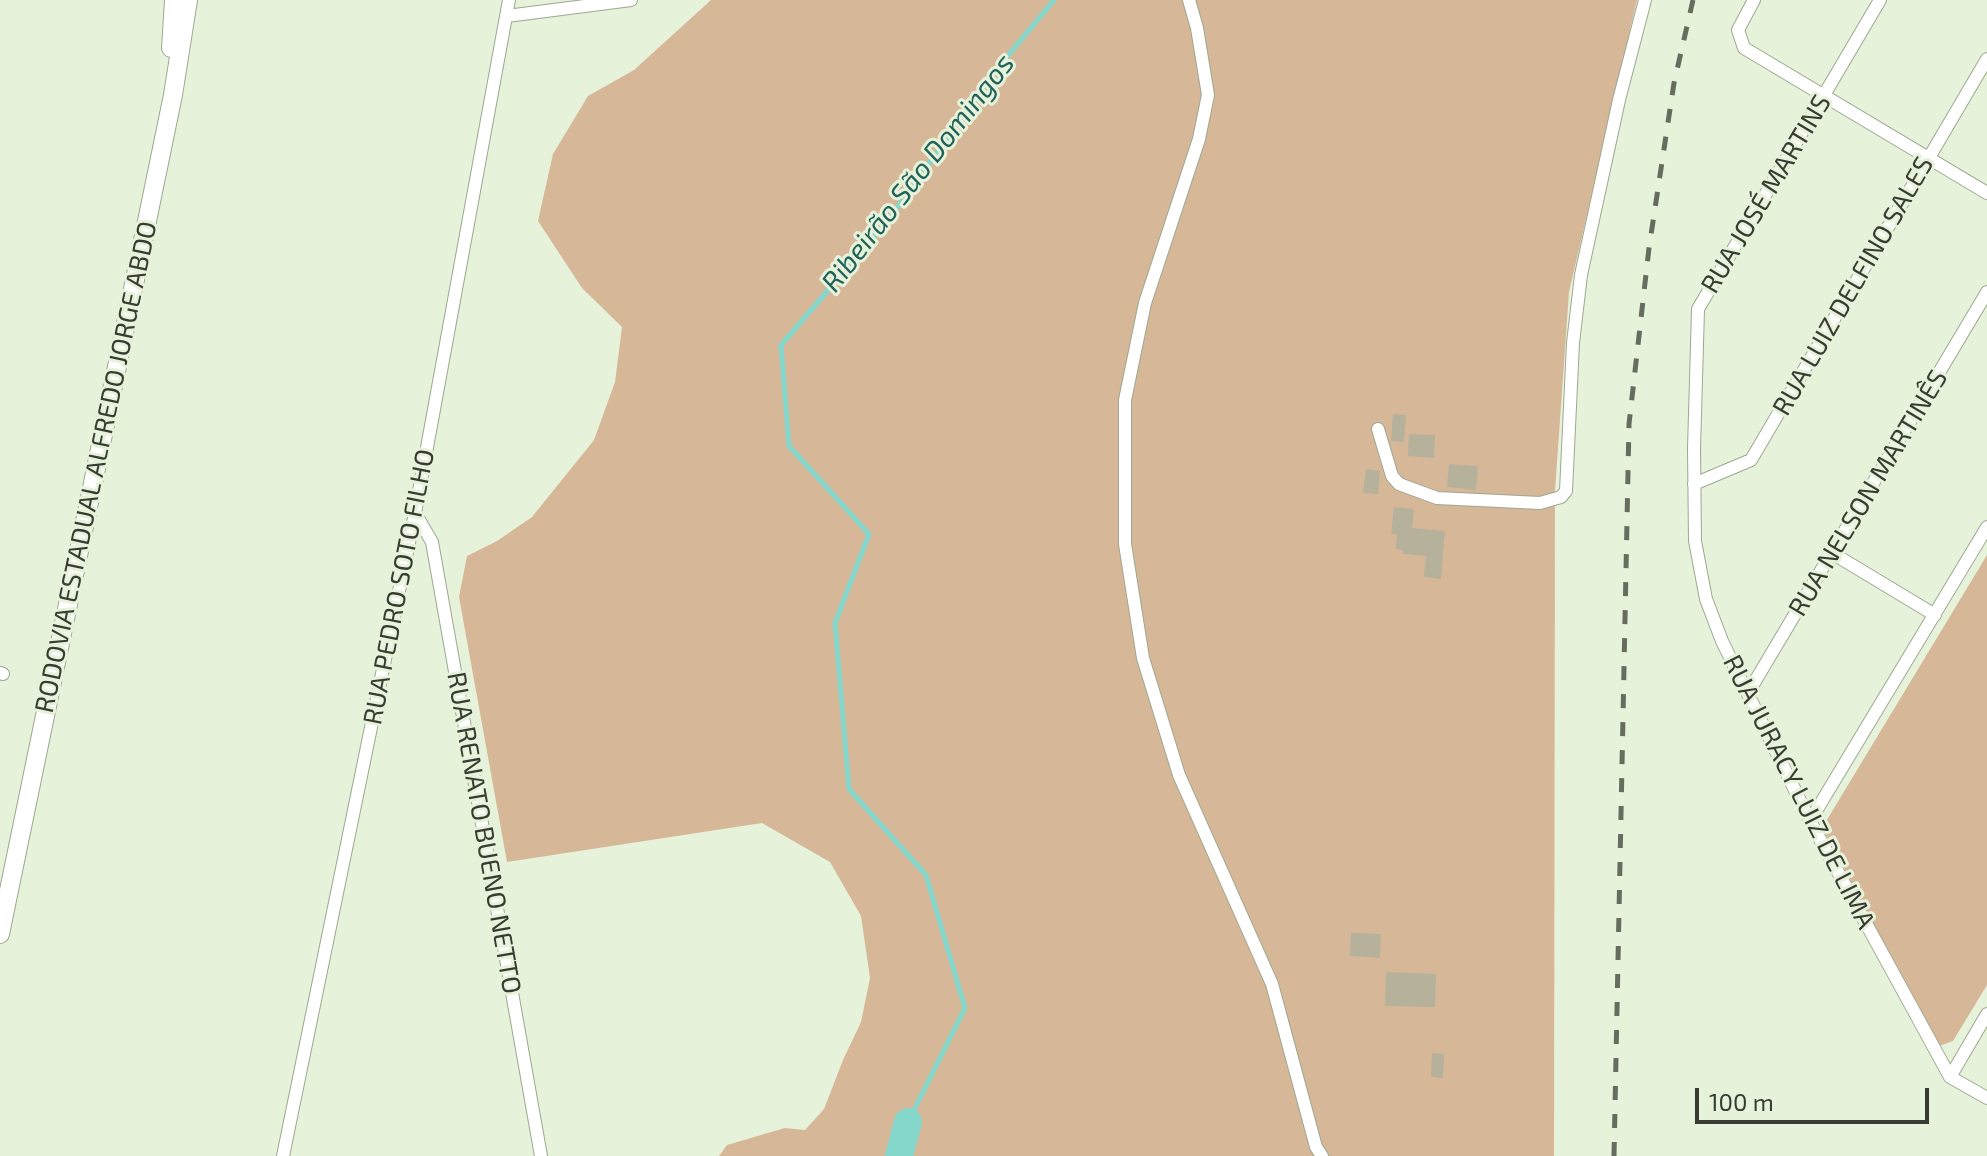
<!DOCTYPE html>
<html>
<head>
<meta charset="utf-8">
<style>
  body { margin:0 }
  #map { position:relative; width:1987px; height:1156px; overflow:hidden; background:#e7f2db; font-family:"Exo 2",sans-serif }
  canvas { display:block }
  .scale { position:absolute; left:1695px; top:1088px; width:234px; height:36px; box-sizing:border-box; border:4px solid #373b32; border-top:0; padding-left:10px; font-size:24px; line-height:28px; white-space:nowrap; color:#373b32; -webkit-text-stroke:6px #e7f2db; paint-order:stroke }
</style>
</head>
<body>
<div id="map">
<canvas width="1987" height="1156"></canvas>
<div class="scale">100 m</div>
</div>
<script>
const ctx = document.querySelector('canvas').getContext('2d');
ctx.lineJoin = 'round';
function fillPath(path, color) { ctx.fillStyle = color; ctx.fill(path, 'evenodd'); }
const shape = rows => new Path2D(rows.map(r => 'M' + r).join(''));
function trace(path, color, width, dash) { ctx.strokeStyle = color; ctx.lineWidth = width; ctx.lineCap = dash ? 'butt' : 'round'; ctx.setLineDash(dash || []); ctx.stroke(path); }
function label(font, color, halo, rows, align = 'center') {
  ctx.font = font + ' "Exo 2",sans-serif'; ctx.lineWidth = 6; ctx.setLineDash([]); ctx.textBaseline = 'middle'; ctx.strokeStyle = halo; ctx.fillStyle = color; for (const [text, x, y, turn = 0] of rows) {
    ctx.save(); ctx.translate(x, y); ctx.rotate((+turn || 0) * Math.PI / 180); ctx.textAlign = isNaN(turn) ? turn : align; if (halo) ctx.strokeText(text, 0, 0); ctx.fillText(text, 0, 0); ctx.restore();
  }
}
fillPath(shape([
  [711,0,1637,0,1569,292,1555,491,1554,1156,719,1156,727,1145,785,1128,805,1130,824,1109,843,1060,861,1022,870,978,861,916,830,862,762,823,507,862,459,597,467,556,497,541,532,517,594,440,615,382,622,327,582,288,538,221,553,154,588,96,634,70],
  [1987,555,1987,985,1953,1041,1939,1046,1822,828]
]), '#d6b899');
trace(shape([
  [908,1122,965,1008,926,875,849,789,835,623,869,534,789,446,781,345,886,223,1001,64,1054,0]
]), '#85d6cb', 5);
trace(shape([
  [899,1156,908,1122]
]), '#85d6cb', 28);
fillPath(shape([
  [1393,414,1406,415,1404,442,1391,441],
  [1409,434,1435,435,1434,458,1408,456],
  [1449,464,1478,466,1476,490,1447,487],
  [1366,469,1380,471,1378,494,1363,493],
  [1394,507,1414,509,1412,528,1445,531,1441,579,1424,577,1426,556,1403,554,1403,550,1396,549,1397,534,1391,534],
  [1351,933,1381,934,1380,958,1350,956],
  [1386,972,1436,974,1435,1007,1385,1006],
  [1432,1053,1444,1054,1443,1078,1431,1077]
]), '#b6b19b');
const street = shape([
  [1189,0,1197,28,1208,95,1199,139,1145,303,1125,400,1125,544,1143,658,1179,775,1272,984,1316,1147,1322,1156],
  [1754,0,1738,30,1744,48,1987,193],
  [1880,0,1698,309,1694,449,1695,541,1706,599,1722,641,1810,821,1950,1077,1987,1098],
  [507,16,631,0],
  [1378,429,1392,476,1399,484,1437,498,1540,503,1561,497,1566,491,1573,343,1581,275,1619,100,1645,0],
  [1694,484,1751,460,1987,59],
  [415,513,432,542,541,1156],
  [1832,553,1935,615],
  [0,673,3,674],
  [1748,693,1987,292],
  [1810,821,1987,527],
  [1950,1077,1987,1014],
  [283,1156,415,513,509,0]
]);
const secondary = shape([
  [171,48,174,0],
  [0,934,173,95,188,0]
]);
trace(street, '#9da791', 14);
trace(secondary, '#9da791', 20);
trace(street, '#fff', 12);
trace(secondary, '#fff', 18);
trace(shape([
  [1614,1156,1629,424,1649,248,1674,83,1693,0]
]), '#676c60', 5, [14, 14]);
label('26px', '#373b32', '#e7f2db', [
  ["RUA JOSÉ MARTINS",1766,194,-59],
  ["RUA LUIZ DELFINO SALES",1853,286,-60],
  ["RODOVIA ESTADUAL ALFREDO JORGE ABDO",96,467,-78],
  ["RUA NELSON MARTINÊS",1868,493,-59],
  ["RUA PEDRO SOTO FILHO",399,587,-79],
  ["RUA JURACY LUIZ DE LIMA",1799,792,63],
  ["RUA RENATO BUENO NETTO",484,833,80]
]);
label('italic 28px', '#20625a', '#e7f2db', [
  ["Ribeirão São Domingos",918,173,-52]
]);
</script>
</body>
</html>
